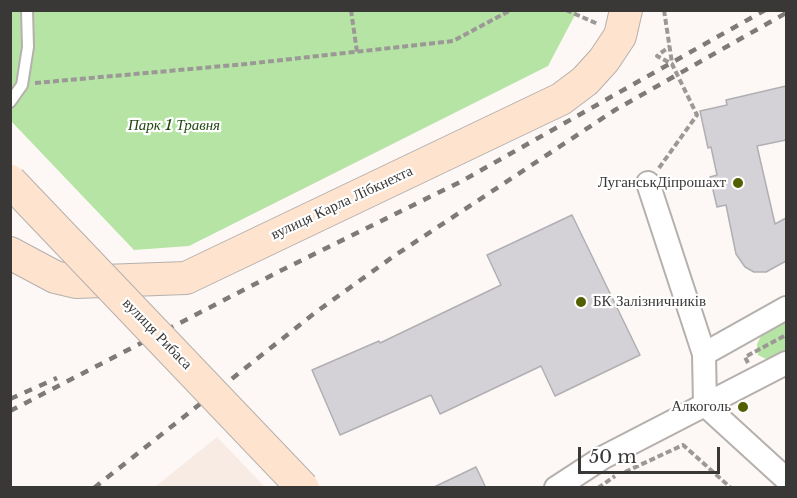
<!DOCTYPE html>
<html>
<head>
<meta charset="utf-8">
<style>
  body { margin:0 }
  #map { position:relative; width:797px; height:498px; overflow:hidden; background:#fdf8f5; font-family:"Libre Baskerville",serif }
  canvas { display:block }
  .frame { position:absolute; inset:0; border:12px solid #3a3837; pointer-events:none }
  .scale { position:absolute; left:578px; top:447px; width:142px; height:27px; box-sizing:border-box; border:3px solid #3a3837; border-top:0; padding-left:8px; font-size:18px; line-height:21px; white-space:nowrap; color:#3a3837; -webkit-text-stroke:4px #fff; paint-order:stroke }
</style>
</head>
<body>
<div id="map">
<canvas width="797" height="498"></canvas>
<div class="frame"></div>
<div class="scale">50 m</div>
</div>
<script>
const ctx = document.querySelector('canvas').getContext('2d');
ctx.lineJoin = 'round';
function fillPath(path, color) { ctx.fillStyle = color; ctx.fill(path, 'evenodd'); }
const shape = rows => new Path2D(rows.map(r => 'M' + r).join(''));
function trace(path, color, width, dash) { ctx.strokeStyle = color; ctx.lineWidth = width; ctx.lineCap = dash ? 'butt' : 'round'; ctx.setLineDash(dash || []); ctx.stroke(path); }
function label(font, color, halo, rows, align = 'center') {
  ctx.font = font + ' "Libre Baskerville",serif'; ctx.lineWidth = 4.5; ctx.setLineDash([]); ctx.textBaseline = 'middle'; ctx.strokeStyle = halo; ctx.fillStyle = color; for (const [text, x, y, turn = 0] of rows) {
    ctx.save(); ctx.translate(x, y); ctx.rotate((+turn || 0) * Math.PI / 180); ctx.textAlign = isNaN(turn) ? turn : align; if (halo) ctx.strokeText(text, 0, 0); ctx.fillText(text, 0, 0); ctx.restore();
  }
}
fillPath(shape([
  [217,437,265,487,154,487,161,482]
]), '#f8ebe4');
fillPath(shape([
  [11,11,577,11,548,66,189,246,134,250,11,121],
  [786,322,786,353,774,359,766,359,758,355,757,344,762,334]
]), '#b5e4a4');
const building = shape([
  [786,86,786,140,757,146,775,224,786,218,786,261,766,272,754,272,745,267,736,254,726,205,717,207,710,177,717,175,711,147,708,148,700,111,727,105,726,100,786,86],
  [572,215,640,355,555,396,541,366,440,414,431,395,340,435,312,370,379,341,380,343,501,285,487,255,572,215],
  [476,467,486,488,432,488,476,467]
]);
fillPath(building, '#d4d2d7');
trace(building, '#b0afb3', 1.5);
const lane = shape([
  [10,102,22,85,28,47,27,10]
]);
const street = shape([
  [648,183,704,354,705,405,786,479],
  [704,354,786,308],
  [556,488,602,458,786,363]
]);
const secondary = shape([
  [10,253,55,277,76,282,186,278,561,99,585,81,604,60,620,36,626,10]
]);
trace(lane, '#b5b0ad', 14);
trace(street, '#b5b0ad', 26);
trace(secondary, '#b5b0ad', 34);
trace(shape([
  [351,10,357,52],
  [566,10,598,24],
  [664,10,672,63],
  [35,83,246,64,453,41,511,10],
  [659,168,697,115,672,64,657,56,670,46],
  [748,363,745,357,786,335],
  [625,472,683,445,731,488],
  [598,488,615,476]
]), '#9b9896', 4, [6, 3]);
trace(lane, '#fff', 10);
trace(street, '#fff', 22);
trace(secondary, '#fee3ce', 32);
trace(shape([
  [10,166,319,488],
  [10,195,290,488]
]), '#7d7a78', 1.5);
trace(shape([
  [10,399,57,378],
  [10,411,282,270,462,181,765,10],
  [94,488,316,312,394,256,615,110,786,13]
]), '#7d7a78', 4.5, [8, 8]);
const secondaryBridge = shape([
  [10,181,303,488]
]);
trace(secondaryBridge, '#b5b0ad', 34, []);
trace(secondaryBridge, '#fee3ce', 32);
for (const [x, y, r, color] of [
  [738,183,6,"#536000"],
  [581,302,6,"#536000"],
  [743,407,6,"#536000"]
]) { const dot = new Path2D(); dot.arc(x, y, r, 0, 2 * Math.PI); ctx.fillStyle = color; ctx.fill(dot); trace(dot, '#fff', 2); }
label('italic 15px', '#244913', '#fff', [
  ["Парк 1 Травня",174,126]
]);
label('15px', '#3a3837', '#fff', [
  ["ЛуганськДіпрошахт",726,183],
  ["БК Залізничників",593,302,"left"],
  ["Алкоголь",731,407]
], 'right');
label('15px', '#3a3837', '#fff', [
  ["вулиця Карла Лібкнехта",342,203,-25],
  ["вулиця Рибаса",157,334,46]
]);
</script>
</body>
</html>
